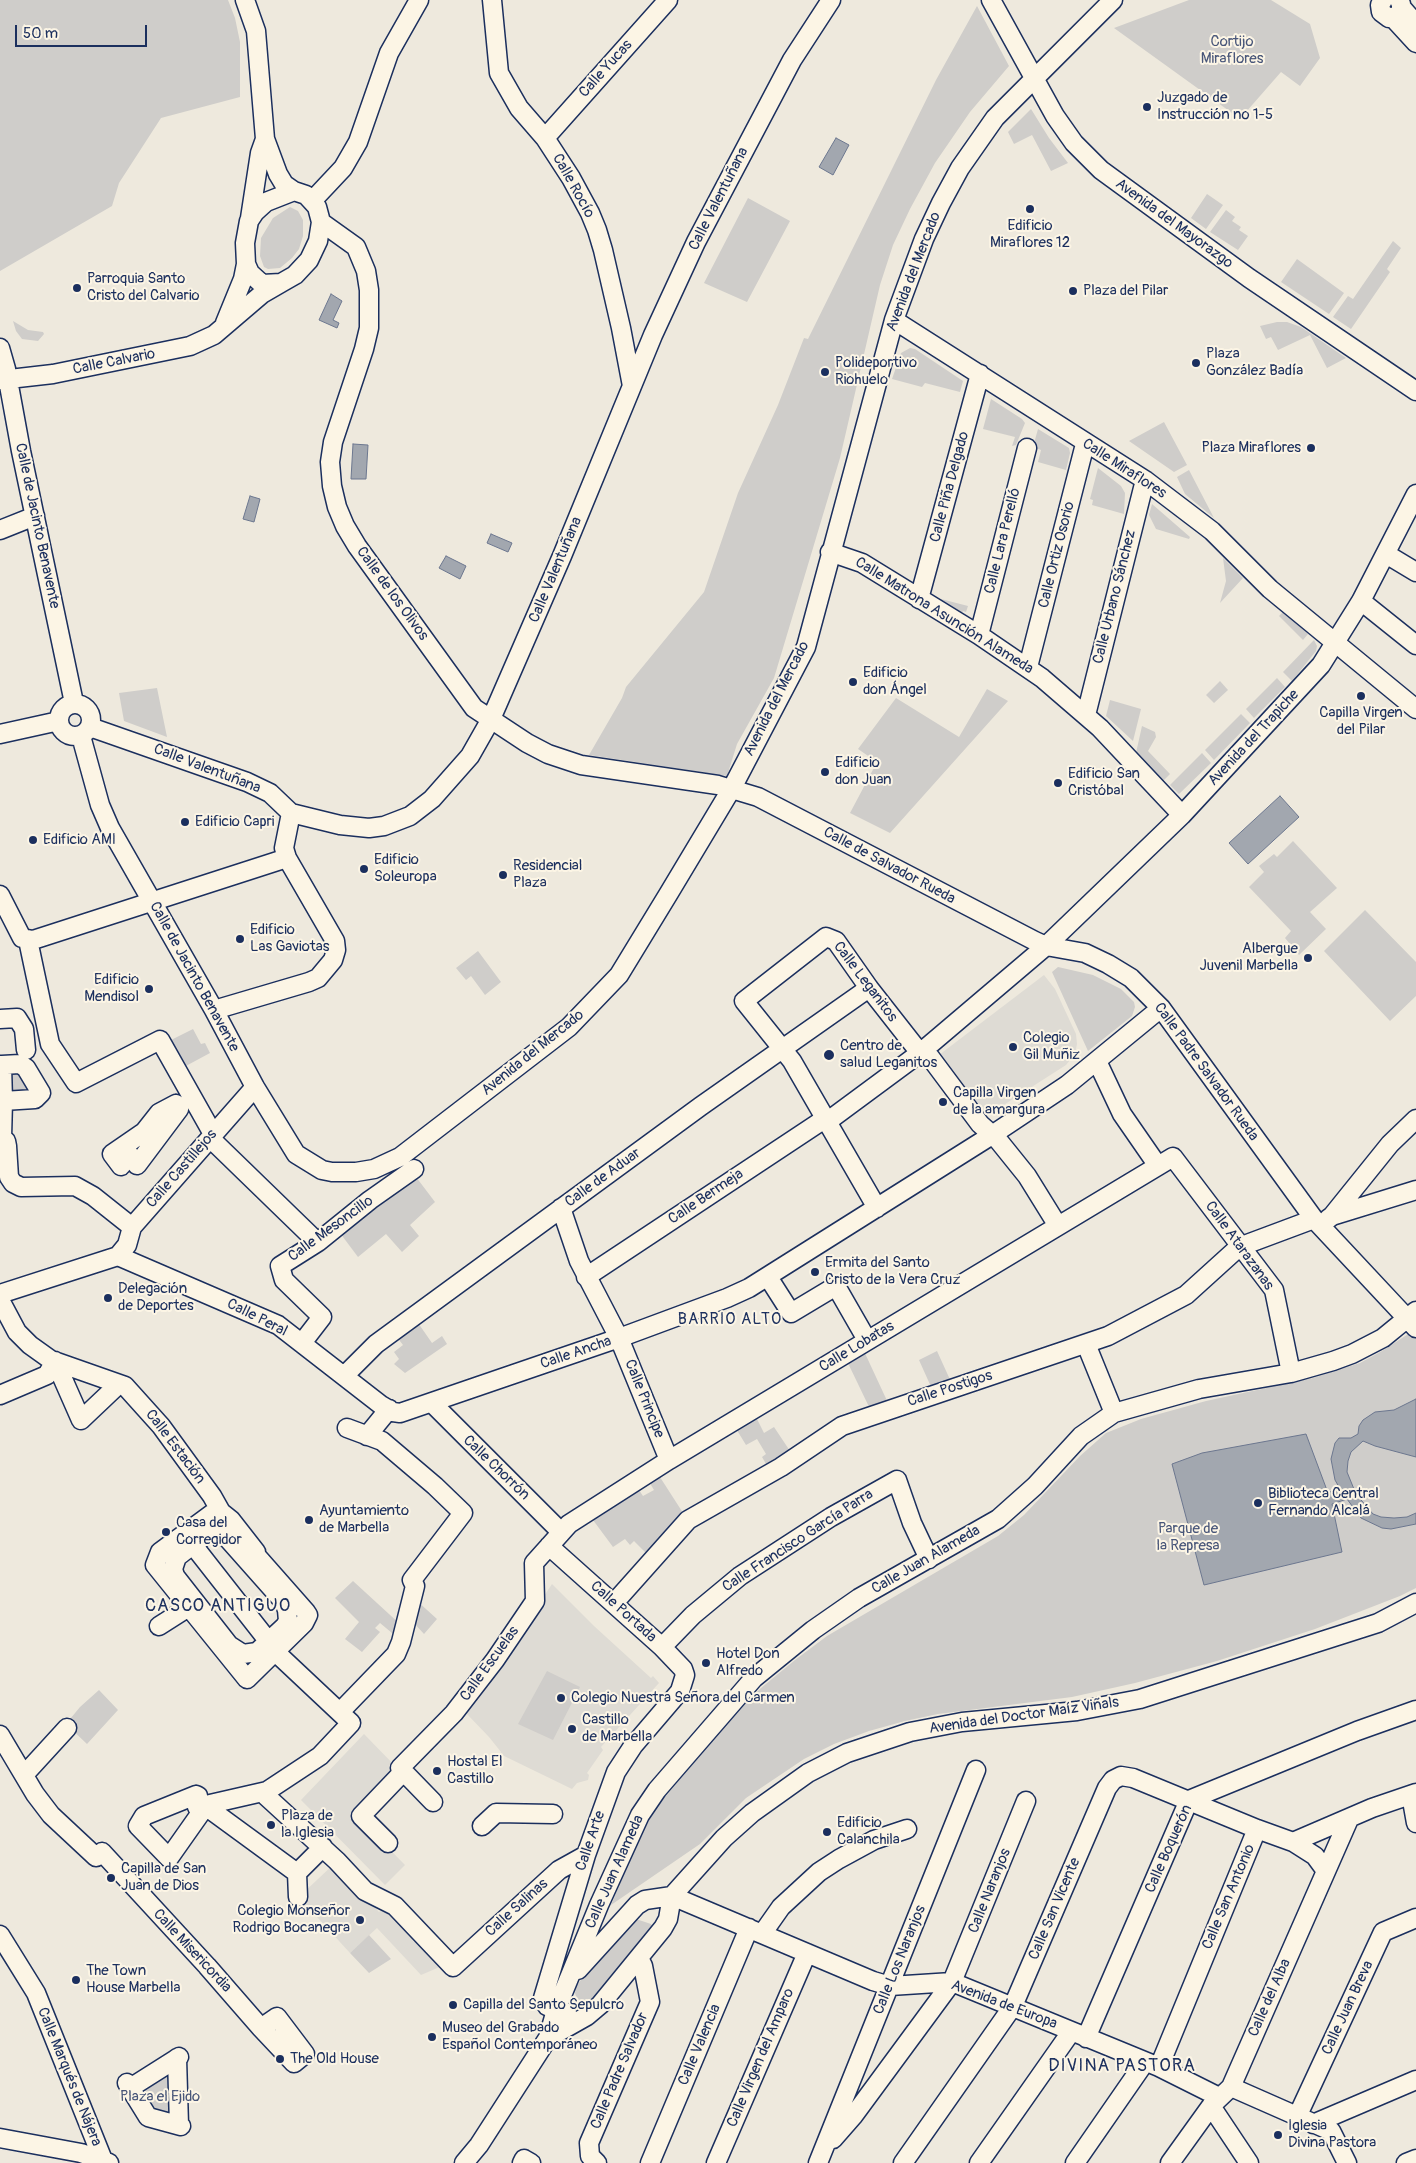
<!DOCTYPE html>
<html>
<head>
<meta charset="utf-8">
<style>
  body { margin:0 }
  #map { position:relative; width:1416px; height:2163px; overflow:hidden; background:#eee9dd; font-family:Pangolin,sans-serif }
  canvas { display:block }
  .scale { position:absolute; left:15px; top:25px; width:132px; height:22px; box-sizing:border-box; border:2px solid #1b2f5e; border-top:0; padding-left:6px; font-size:15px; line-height:18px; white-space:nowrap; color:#1b2f5e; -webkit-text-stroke:4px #fcf5e5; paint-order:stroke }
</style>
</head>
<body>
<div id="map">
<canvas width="1416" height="2163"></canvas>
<div class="scale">50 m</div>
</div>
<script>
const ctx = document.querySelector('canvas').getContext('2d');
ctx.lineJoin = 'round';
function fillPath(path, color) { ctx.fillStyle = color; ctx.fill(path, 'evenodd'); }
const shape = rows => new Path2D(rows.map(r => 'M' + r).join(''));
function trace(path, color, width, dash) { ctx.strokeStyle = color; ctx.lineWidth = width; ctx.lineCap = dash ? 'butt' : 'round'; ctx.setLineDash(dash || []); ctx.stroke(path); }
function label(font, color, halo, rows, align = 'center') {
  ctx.font = font + ' Pangolin,sans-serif'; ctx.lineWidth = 4; ctx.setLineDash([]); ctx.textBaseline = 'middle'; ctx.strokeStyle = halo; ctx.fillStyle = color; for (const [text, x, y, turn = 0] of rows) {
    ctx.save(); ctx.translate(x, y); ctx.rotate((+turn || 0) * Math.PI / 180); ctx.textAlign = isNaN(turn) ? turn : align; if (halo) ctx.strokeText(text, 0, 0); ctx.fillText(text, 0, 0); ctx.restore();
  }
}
fillPath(shape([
  [1044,975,1055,989,1076,1034,1077,1044,1075,1054,1066,1065,988,1115,985,1115,939,1055],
  [552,1584,594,1626,651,1678,653,1676,659,1683,601,1747,603,1750,587,1773,589,1775,588,1780,577,1783,572,1789,500,1754,501,1752,489,1737,466,1713],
  [364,1734,398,1769,355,1814,405,1865,385,1885,301,1800],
  [335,1863,379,1912,388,1905,442,1966,421,1975,377,1928,350,1953,307,1906,301,1895]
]), '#dedbd4');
fillPath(shape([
  [0,0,228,0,235,18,240,42,240,97,161,118,119,183,112,206,0,271],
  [1189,0,1271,0,1310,24,1320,58,1300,86,1281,72,1246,112,1232,113,1114,28],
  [977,6,1009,66,970,112,935,163,910,209,893,245,880,285,840,458,774,678,737,744,727,776,589,755,622,698,626,687,704,592,738,493,778,405,804,338,808,339,936,80],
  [1031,109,1049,138,1068,163,1051,171,1032,135,1014,144,1008,132],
  [1207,194,1223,205,1206,229,1191,218],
  [748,198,790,221,747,302,704,283],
  [290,207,298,211,303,220,303,236,299,249,292,258,280,268,268,269,264,267,260,256,261,238,273,218],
  [1226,210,1235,217,1232,221,1241,227,1239,230,1248,236,1238,250,1210,232],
  [1393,241,1401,248,1387,269,1390,272,1351,329,1333,317,1348,296,1353,299],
  [1297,259,1344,293,1329,314,1281,282],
  [13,321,28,330,43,332,44,334,38,341,22,339,16,331],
  [1277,322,1287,322,1301,327,1346,358,1327,368,1310,335,1278,350,1271,337,1266,339,1260,326],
  [910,348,915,349,963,381,960,392,925,383,922,387,892,379,901,353],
  [991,399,1022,419,1025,423,1016,445,1012,446,1015,437,983,429],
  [1164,422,1187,465,1174,472,1129,441],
  [1038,429,1069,448,1070,453,1066,470,1038,462,1041,450,1033,447],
  [1098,468,1121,486,1125,493,1124,514,1092,505,1093,500,1090,499],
  [1189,470,1214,518,1185,494,1177,477],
  [1152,504,1190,537,1189,539,1156,529,1149,515],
  [1223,558,1243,578,1220,603,1226,581],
  [937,598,968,606,966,612,963,611,961,614],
  [1283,612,1308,634,1303,640,1279,616],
  [1314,640,1317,646,1316,651,1292,681,1283,672],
  [1277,678,1285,687,1254,718,1246,709],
  [1220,681,1228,690,1214,703,1206,695],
  [157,688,167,737,124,721,119,693],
  [987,689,1008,701,890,833,850,813,877,762,858,749,896,698,959,737],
  [1110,700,1141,709,1133,741,1106,716],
  [1241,714,1250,723,1214,760,1205,750],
  [1142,726,1155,732,1156,737,1148,751,1170,774,1163,781,1136,753],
  [1202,753,1211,763,1179,794,1170,785],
  [1293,841,1337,888,1310,912,1326,929,1299,955,1285,938,1291,931,1249,887,1264,872,1259,866,1274,854,1277,857],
  [1365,910,1416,962,1416,996,1390,1021,1324,951],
  [478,951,501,982,485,995,471,976,466,980,456,968],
  [1058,967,1093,975,1121,989,1134,1002,1135,1007,1132,1016,1088,1051,1052,972],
  [193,1029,201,1044,205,1043,210,1053,184,1067,169,1041],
  [19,1072,33,1092,10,1092,11,1073],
  [413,1173,435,1202,410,1225,419,1236,402,1252,386,1234,358,1257,340,1233],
  [416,1320,432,1343,442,1336,447,1344,405,1373,394,1364,399,1359,394,1352,403,1345,396,1336],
  [1416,1329,1416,1588,1400,1596,1315,1629,1217,1661,1135,1683,1072,1697,938,1714,905,1721,869,1731,834,1744,804,1759,746,1798,700,1844,611,1905,641,1833,660,1803,737,1712,761,1688,795,1660,827,1636,998,1536,1024,1515,1080,1456,1106,1433,1141,1419,1206,1401,1313,1378,1360,1363,1382,1351],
  [863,1349,889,1405,871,1411,846,1359],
  [937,1351,952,1384,932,1389,919,1360],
  [755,1415,764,1433,774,1427,792,1454,769,1469,762,1457,766,1454,757,1439,746,1445,735,1427],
  [658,1474,685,1516,648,1555,634,1541,630,1545,625,1539,613,1547,590,1516,637,1487,643,1496,654,1490,648,1480],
  [353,1581,401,1625,398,1638,380,1623,375,1628,380,1632,362,1652,345,1639,359,1622,335,1598],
  [416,1600,437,1619,424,1634,413,1622],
  [547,1671,580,1687,553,1740,518,1724],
  [99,1690,118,1710,87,1744,66,1724,80,1707],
  [633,1918,651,1924,654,1928,588,2007,578,2003,575,1993,576,1987,594,1961],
  [369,1935,391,1959,369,1973,350,1953],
  [175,2069,177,2120,150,2114,138,2090]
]), '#cfcdca');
const water = shape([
  [836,138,849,145,833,175,819,167,836,138],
  [331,294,342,301,333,320,339,323,337,328,319,320,331,294],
  [353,444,368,445,366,479,351,479,353,444],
  [250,496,260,499,254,522,243,519,250,496],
  [491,534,512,543,508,552,487,543,491,534],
  [446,556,466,566,460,579,439,568,446,556],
  [1280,796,1299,817,1248,864,1229,843,1280,796],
  [1416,1399,1416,1457,1375,1446,1363,1441,1351,1452,1348,1461,1347,1472,1356,1494,1373,1514,1381,1517,1394,1518,1407,1517,1416,1513,1416,1524,1391,1529,1382,1528,1361,1518,1347,1499,1332,1504,1342,1552,1204,1585,1172,1464,1202,1453,1306,1434,1328,1493,1339,1487,1335,1480,1331,1459,1335,1443,1339,1438,1351,1438,1358,1434,1359,1426,1363,1420,1375,1412,1394,1410,1416,1399]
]);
fillPath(water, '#a2a7af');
trace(water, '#6c778f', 1);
const minor = shape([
  [245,0,256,31,265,139,260,153,250,218],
  [492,0,499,73,519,108,545,138,571,178,590,213,597,230,603,250,621,328,632,386],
  [991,0,1055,116,1074,143,1101,170,1249,278,1416,391],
  [1383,0,1380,5,1381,12,1389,18,1396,16,1401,11,1401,4,1399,0],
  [1402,8,1416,24],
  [1393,18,1416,43],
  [545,138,668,0],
  [265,139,278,174,284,184,294,191],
  [294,191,306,195,317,207,321,222,318,241,309,260,295,275,281,283,262,284,250,273,246,264,245,243,249,221,255,212,266,202,294,191],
  [312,201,343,168,358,142,389,53,419,0],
  [321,222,356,247,366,271,369,290,369,328,364,349,333,442,330,462,332,486,337,507,345,526,357,546,474,708,527,743,548,754,581,765,718,785,758,797,1035,941,1046,946,1085,953,1108,964,1131,978,1161,1008,1314,1219,1416,1328],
  [894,320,1145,480,1212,531,1270,589,1416,709],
  [225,323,243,279,246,264],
  [0,348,6,369,21,451,74,703],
  [0,380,53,374,190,346,214,335,262,294,281,283],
  [0,530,35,516],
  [830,552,862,563,979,635,1042,678,1100,728,1182,815],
  [1386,554,1416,572],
  [919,599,980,374],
  [1361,601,1416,645],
  [979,635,1027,448],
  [1028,667,1085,444],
  '59 720a16 16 0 1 1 32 0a16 16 0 1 1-32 0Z',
  [1086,715,1145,480],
  [90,727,247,782,270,793,291,813,340,825,369,828,384,826,410,816,432,799,470,756,491,719,562,556,653,335,696,242,792,60,831,0],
  [0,734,59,721],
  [81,736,100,805,110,828,214,1010,255,1087,296,1154,322,1170,332,1172,356,1172,374,1169,400,1157,569,1027,619,975,669,893,732,788,806,647,894,320,924,239,941,203,960,168,995,118,1113,0],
  [0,895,22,938,33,940,287,858],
  [28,940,50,1044,76,1083,160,1040,213,1134],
  [214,1010,309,982,318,978,333,960,336,950,335,941,287,858,284,848,291,813],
  [0,1019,17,1018,24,1029,26,1050],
  [1097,1061,1122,1114,1158,1166],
  [0,1065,2,1065,3,1101,2,1138,6,1141,7,1146,9,1177,13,1183,21,1187,75,1186,93,1196,132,1227],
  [2,1065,20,1064,26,1068,41,1093,35,1099,3,1101],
  [176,1104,179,1109,137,1165,129,1154,121,1166,112,1154,144,1132,159,1113,176,1104],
  [828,1121,920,1053,1046,946,1182,815,1321,665,1361,601,1416,494],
  [210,1138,312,1237],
  [561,1208,579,1261,619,1338,669,1460],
  [877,1208,792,1061,744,1001,826,937,836,941,869,988,920,1053,930,1057,980,1124,998,1140,1027,1176,1058,1226],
  [1332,1216,1390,1144,1416,1119],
  [1328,1219,1332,1216,1416,1190],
  [118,1256,278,1325,381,1405,393,1412,400,1413,619,1338,727,1298,749,1288,992,1135,1067,1085,1161,1008],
  [586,1277,826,1118],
  [768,1277,791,1313,836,1286,867,1340],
  [0,1294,118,1256,127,1245,132,1227,255,1087],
  [0,1300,17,1332,30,1345,51,1360,125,1386,161,1426,212,1496,221,1512,231,1520,256,1552,254,1553,306,1612,308,1615,304,1623,247,1679,155,1565,160,1552,217,1510,221,1512],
  [302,1343,322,1317,284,1280,280,1266,318,1242,370,1200,414,1169],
  [1086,1344,1114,1413],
  [55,1361,81,1420,119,1384],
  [344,1376,376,1344,701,1106,869,988],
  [0,1395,47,1375,55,1361],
  [432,1403,561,1532],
  [367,1436,389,1409],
  [216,1529,221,1531,284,1602,287,1610,288,1621,285,1626,257,1652,243,1654,229,1645,175,1576,173,1569,177,1557,212,1530,216,1529],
  [193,1545,269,1642],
  [549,1546,662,1647,683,1669,685,1675,680,1691,633,1746,616,1772,586,1855,543,1998,547,2006,567,2013],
  [614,1603,688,1520,781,1467,842,1426,1108,1336,1186,1295,1239,1247,1314,1219],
  [159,1626,181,1612,185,1604,192,1599],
  [268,1645,351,1723,320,1756,267,1791,265,1793,266,1796,337,1861,365,1891,395,1906,453,1967,559,1870,586,1855],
  [662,1647,693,1615,740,1576,831,1517,897,1480,912,1523,929,1559],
  [340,1712,396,1654,401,1642,415,1586,412,1580,463,1513,435,1486,382,1441,347,1428],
  [0,1735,35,1794,51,1815,96,1857],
  [24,1775,67,1728],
  [196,1795,198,1796,200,1814,169,1858,138,1826,144,1816,196,1795],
  [1411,1795,1416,1823],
  [433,1802,400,1768,454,1713,495,1660,535,1601,534,1563,569,1524,669,1460,1173,1157,1274,1290,1291,1373],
  [204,1805,297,1873,298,1897],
  [197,1807,267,1791],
  [482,1826,496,1813,553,1814],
  [1293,1842,1315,1856,1326,1871],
  [388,1843,361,1816,403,1772],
  [102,1852,207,1966,261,2028,294,2063,305,2054,277,2017,261,2028],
  [297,1873,323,1847],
  [762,1934,781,1907,819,1872,839,1859,874,1840,907,1829],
  [0,1935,36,1993,103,2160],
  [578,1970,637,1905,645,1900,672,1896,873,1981,890,1986,952,1982,1159,2067,1219,2097],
  [548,2038,587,2016,600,2005,663,1928,668,1919,672,1896,724,1838,752,1813,808,1773,847,1753,910,1732,962,1722,1077,1711,1140,1699,1378,1623,1416,1603],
  [1086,2038,1189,1800,1357,1731,1416,1710],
  [177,2058,179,2125],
  [1159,2067,1257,1829],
  [127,2083,148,2117,181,2126],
  [1231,2087,1331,2131,1347,2163],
  [130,2088,179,2057],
  [1211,2106,1249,2163],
  [1297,2117,1383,1932,1416,1918],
  [1313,2124,1416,2080],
  [0,2138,81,2153,109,2163],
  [833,2139,854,2115,952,1982,1026,1801],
  [464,2163,479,2145,548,2038,556,2010,599,1905,640,1815,657,1790,754,1678,813,1630,859,1598,998,1519,1035,1486,1081,1436,1114,1413,1199,1389,1291,1373,1333,1361,1352,1354,1383,1338,1416,1311],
  [522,2163,524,2159,531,2163],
  [597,2163,590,2156,589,2143,650,2002,643,1966,639,1958],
  [650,2163,749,1928],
  [716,2163,807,1953],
  [818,2163,976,1770],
  [903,2163,1013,2006,1107,1788,1113,1780,1121,1776,1133,1778,1257,1829,1293,1842,1372,1808,1416,1793],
  [979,2163,1071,2032],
  [1075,2163,1145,2062],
  [1170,2163,1211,2106,1231,2087,1349,1819],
  [1406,2163,1416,2159]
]);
trace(minor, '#1b2f5e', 21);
trace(minor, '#fcf5e5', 18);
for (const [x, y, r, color] of [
  [1147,107,5,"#1b2f5e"],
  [1030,209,5,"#1b2f5e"],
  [77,288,5,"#1b2f5e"],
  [1073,291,5,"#1b2f5e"],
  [1196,363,5,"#1b2f5e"],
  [825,372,5,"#1b2f5e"],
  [1311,448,5,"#1b2f5e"],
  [853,682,5,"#1b2f5e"],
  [1361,696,5,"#1b2f5e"],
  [825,772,5,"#1b2f5e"],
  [1058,783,5,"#1b2f5e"],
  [185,822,5,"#1b2f5e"],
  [33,840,5,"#1b2f5e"],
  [364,869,5,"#1b2f5e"],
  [503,875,5,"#1b2f5e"],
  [240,939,5,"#1b2f5e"],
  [1308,958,5,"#1b2f5e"],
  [149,989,5,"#1b2f5e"],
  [1013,1047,5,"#1b2f5e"],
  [829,1055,6,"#1b2f5e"],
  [943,1102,5,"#1b2f5e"],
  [815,1272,5,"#1b2f5e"],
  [108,1298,5,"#1b2f5e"],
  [1258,1503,5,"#1b2f5e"],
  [309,1520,5,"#1b2f5e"],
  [166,1532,5,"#1b2f5e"],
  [706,1663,5,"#1b2f5e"],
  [561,1698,5,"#1b2f5e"],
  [572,1729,5,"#1b2f5e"],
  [437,1771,5,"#1b2f5e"],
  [271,1825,5,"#1b2f5e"],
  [827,1832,5,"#1b2f5e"],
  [111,1878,5,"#1b2f5e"],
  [360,1920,5,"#1b2f5e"],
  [76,1980,5,"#1b2f5e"],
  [453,2005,5,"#1b2f5e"],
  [432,2037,5,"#1b2f5e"],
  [280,2059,5,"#1b2f5e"],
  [1278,2135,5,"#1b2f5e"]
]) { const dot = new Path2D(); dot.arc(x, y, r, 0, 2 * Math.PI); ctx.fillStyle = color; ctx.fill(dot); trace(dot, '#fcf5e5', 2); }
label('15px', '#485679', '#fcf5e5', [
  ["Cortijo",1232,42],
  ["Miraflores",1232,59],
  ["Parque de",1188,1529],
  ["la Represa",1188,1546],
  ["Plaza el Ejido",160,2097]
]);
label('15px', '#1b2f5e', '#fcf5e5', [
  ["Calle Yucas",606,69,-48],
  ["Calle Rocío",573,186,61],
  ["Calle Valentuñana",719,199,-63],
  ["Avenida del Mayorazgo",1174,224,36],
  ["Avenida del Mercado",914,272,-69],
  ["Calle Calvario",114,362,-11],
  ["Calle Miraflores",1124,469,33],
  ["Calle Piña Delgado",950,487,-75],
  ["Calle de Jacinto Benavente",37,526,78],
  ["Calle Lara Perelló",1003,541,-76],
  ["Calle Ortiz Osorio",1057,555,-76],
  ["Calle Valentuñana",556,570,-67],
  ["Calle de los Olivos",392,594,54],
  ["Calle Urbano Sánchez",1115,597,-76],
  ["Calle Matrona Asunción Alameda",944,616,32],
  ["Avenida del Mercado",777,699,-63],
  ["Avenida del Trapiche",1254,738,-47],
  ["Calle Valentuñana",207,769,21],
  ["Calle de Salvador Rueda",889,866,28],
  ["Calle de Jacinto Benavente",194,977,61],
  ["Calle Leganitos",865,982,53],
  ["Avenida del Mercado",533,1053,-39],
  ["Calle Padre Salvador Rueda",1206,1072,54],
  ["Calle Castillejos",182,1169,-49],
  ["Calle de Aduar",603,1178,-36],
  ["Calle Bermeja",706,1197,-34],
  ["Calle Mesoncillo",331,1229,-36],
  ["Calle Atarazanas",1239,1246,54],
  ["Calle Peral",257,1318,27],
  ["Calle Lobatas",857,1347,-31],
  ["Calle Ancha",576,1353,-19],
  ["Calle Postigos",950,1389,-18],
  ["Calle Principe",644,1399,68],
  ["Calle Estación",175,1447,53],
  ["Calle Chorrón",496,1468,44],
  ["Calle Francisco García Parra",798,1541,-33],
  ["Calle Juan Alameda",926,1560,-30],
  ["Calle Portada",623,1612,42],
  ["Calle Escuelas",490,1664,-54],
  ["Avenida del Doctor Maíz Viñals",1024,1716,-8],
  ["Calle Arte",591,1841,-71],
  ["Calle Boquerón",1169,1849,-66],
  ["Calle Juan Alameda",615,1872,-66],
  ["Calle Naranjos",990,1891,-68],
  ["Calle San Antonio",1229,1897,-67],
  ["Calle Salinas",517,1908,-42],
  ["Calle San Vicente",1055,1909,-67],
  ["Calle Misericordia",192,1951,47],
  ["Calle Los Naranjos",900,1960,-68],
  ["Calle del Alba",1270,1998,-66],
  ["Avenida de Europa",1004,2005,21],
  ["Calle Juan Breva",1348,2008,-65],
  ["Calle Valencia",700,2045,-67],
  ["Calle Virgen del Amparo",761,2058,-67],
  ["Calle Padre Salvador",620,2071,-67],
  ["Calle Marqués de Nájera",69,2077,68]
]);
label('15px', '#1b2f5e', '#fcf5e5', [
  ["Juzgado de",1157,98],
  ["Instrucción nº 1-5",1157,115],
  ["Edificio",1030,226,"center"],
  ["Miraflores 12",1030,243,"center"],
  ["Parroquia Santo",87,279],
  ["Cristo del Calvario",87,296],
  ["Plaza del Pilar",1083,291],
  ["Plaza",1206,354],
  ["González Badía",1206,371],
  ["Polideportivo",835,363],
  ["Riohuelo",835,380],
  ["Plaza Miraflores",1301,448,"right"],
  ["Edificio",863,673],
  ["don Ángel",863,690],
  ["Capilla Virgen",1361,713,"center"],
  ["del Pilar",1361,730,"center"],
  ["Edificio",835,763],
  ["don Juan",835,780],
  ["Edificio San",1068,774],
  ["Cristóbal",1068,791],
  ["Edificio Capri",195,822],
  ["Edificio AMI",43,840],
  ["Edificio",374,860],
  ["Soleuropa",374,877],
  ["Residencial",513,866],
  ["Plaza",513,883],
  ["Edificio",250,930],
  ["Las Gaviotas",250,947],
  ["Albergue",1298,949,"right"],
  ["Juvenil Marbella",1298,966,"right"],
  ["Edificio",139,980,"right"],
  ["Mendisol",139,997,"right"],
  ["Colegio",1023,1038],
  ["Gil Muñiz",1023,1055],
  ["Centro de",840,1046],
  ["salud Leganitos",840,1063],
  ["Capilla Virgen",953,1093],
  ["de la amargura",953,1110],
  ["Ermita del Santo",825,1263],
  ["Cristo de la Vera Cruz",825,1280],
  ["Delegación",118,1289],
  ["de Deportes",118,1306],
  ["Biblioteca Central",1268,1494],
  ["Fernando Alcalá",1268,1511],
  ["Ayuntamiento",319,1511],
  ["de Marbella",319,1528],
  ["Casa del",176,1523],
  ["Corregidor",176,1540],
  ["Hotel Don",716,1654],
  ["Alfredo",716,1671],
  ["Colegio Nuestra Señora del Carmen",571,1698],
  ["Castillo",582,1720],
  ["de Marbella",582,1737],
  ["Hostal El",447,1762],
  ["Castillo",447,1779],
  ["Plaza de",281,1816],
  ["la Iglesia",281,1833],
  ["Edificio",837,1823],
  ["Calanchila",837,1840],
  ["Capilla de San",121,1869],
  ["Juan de Dios",121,1886],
  ["Colegio Monseñor",350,1911,"right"],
  ["Rodrigo Bocanegra",350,1928,"right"],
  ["The Town",86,1971],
  ["House Marbella",86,1988],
  ["Capilla del Santo Sepulcro",463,2005],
  ["Museo del Grabado",442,2028],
  ["Español Contemporáneo",442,2045],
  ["The Old House",290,2059],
  ["Iglesia",1288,2126],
  ["Divina Pastora",1288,2143]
], 'left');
ctx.letterSpacing = '1px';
label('16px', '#1b2f5e', '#fcf5e5', [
  ["BARRIO ALTO",730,1320]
]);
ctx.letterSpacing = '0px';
ctx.letterSpacing = '1px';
label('18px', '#1b2f5e', '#fcf5e5', [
  ["CASCO ANTIGUO",218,1606],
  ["DIVINA PASTORA",1122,2066]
]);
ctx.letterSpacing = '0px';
</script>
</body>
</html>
